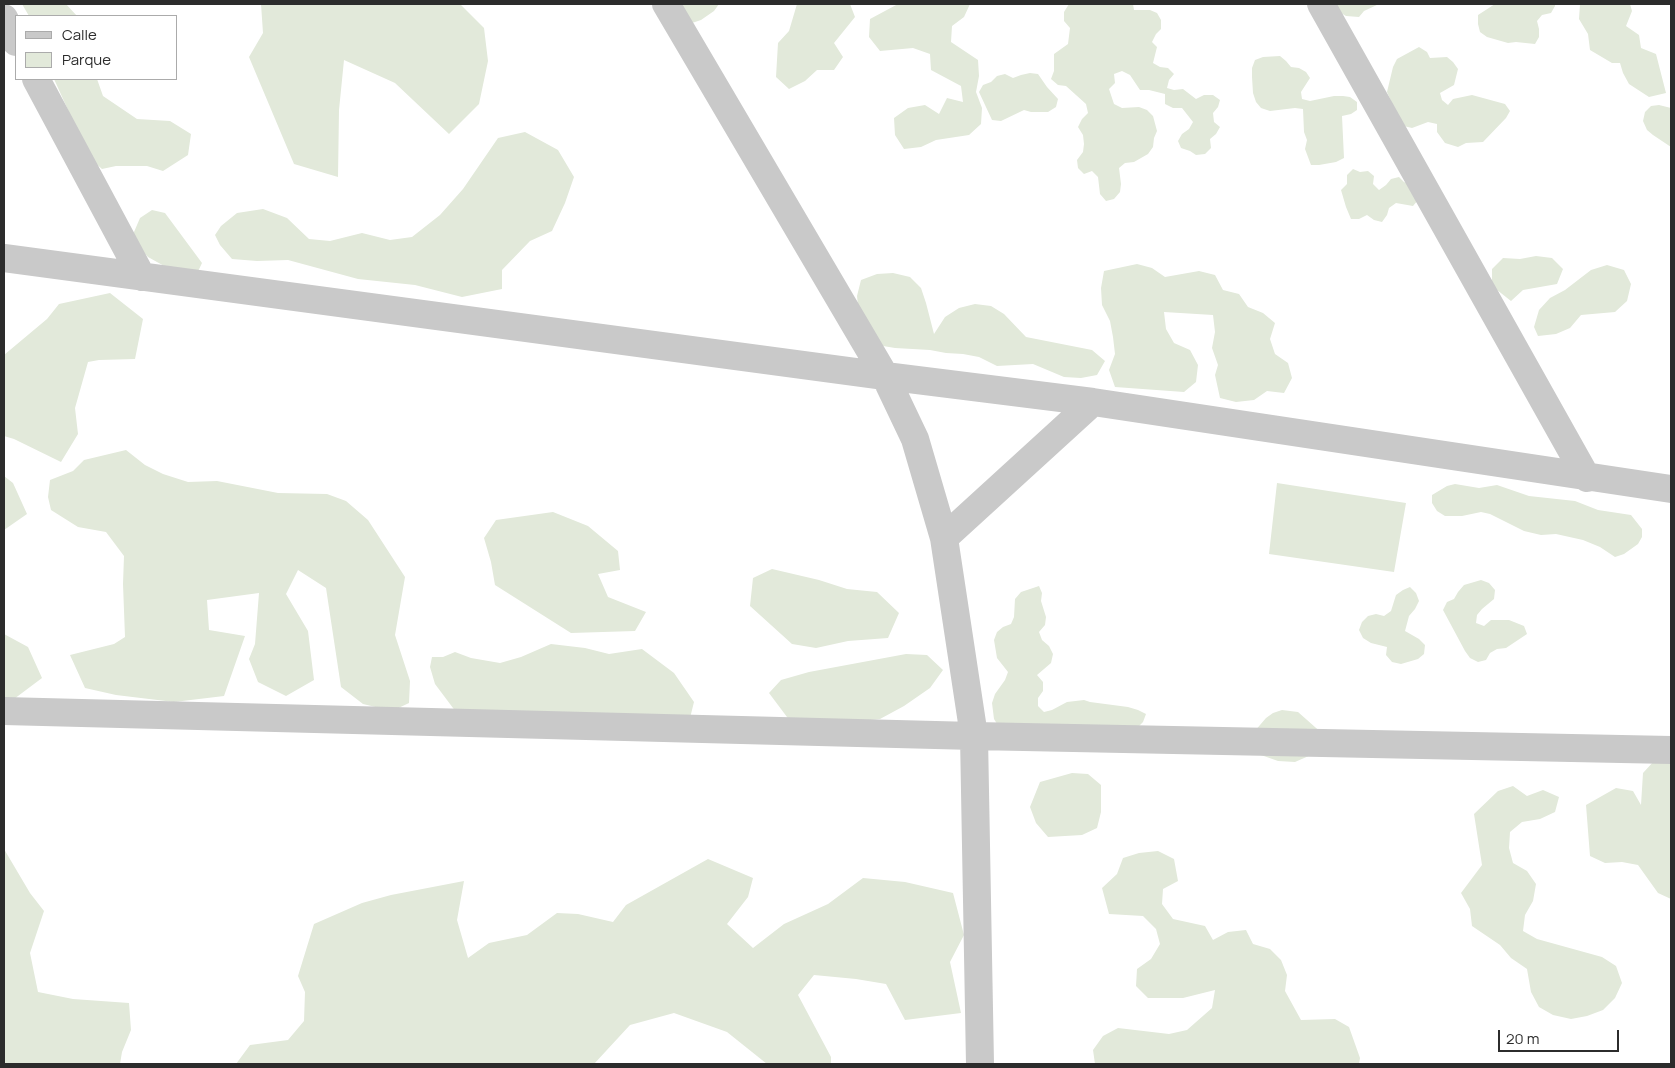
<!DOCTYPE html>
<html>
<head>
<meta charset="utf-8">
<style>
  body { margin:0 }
  #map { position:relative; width:1675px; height:1068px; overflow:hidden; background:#fff; font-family:Manrope,sans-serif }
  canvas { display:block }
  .frame { position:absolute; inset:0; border:5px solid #2c2c2c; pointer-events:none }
  .legend { position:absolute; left:15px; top:15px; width:162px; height:65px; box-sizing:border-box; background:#fff; border:1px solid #ababab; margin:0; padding:6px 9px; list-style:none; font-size:15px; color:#2c2c2c }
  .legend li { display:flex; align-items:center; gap:10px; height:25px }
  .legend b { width:25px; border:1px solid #ababab }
  .scale { position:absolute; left:1498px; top:1030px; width:121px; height:22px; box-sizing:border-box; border:2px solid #2c2c2c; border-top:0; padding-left:6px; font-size:15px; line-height:18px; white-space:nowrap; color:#2c2c2c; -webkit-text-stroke:4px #fff; paint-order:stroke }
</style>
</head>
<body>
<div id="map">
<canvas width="1675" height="1068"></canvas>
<div class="frame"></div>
<ul class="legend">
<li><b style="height:6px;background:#c9c9c9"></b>Calle</li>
<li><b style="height:14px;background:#e2e9da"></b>Parque</li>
</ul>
<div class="scale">20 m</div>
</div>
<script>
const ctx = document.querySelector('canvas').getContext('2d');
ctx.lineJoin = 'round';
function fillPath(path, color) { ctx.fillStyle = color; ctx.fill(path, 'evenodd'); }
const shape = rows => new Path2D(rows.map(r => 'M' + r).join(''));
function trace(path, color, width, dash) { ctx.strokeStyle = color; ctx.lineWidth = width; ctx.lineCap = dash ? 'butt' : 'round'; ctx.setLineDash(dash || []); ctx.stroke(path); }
fillPath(shape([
  [22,4,66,4,77,16,29,16],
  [261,4,460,4,484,28,488,61,479,104,449,134,395,83,344,60,339,110,338,177,294,164,249,57,263,33],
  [676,4,719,4,714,11,701,20,692,23],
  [797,4,850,4,855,17,834,43,843,57,834,70,817,70,805,81,789,89,776,77,778,43,789,31],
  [898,4,970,4,964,17,952,26,951,42,978,60,979,76,976,92,982,108,981,124,969,135,936,140,921,147,904,149,895,135,894,118,908,108,925,105,939,114,947,98,963,102,961,86,931,70,930,54,913,48,880,51,869,37,870,19],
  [1069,4,1133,4,1134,10,1150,10,1157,13,1161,20,1161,29,1156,34,1152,42,1157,47,1153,63,1160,67,1168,68,1174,74,1169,80,1167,88,1174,90,1183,89,1196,99,1204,95,1213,95,1220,100,1218,107,1213,113,1214,122,1220,127,1216,134,1210,139,1211,148,1205,154,1196,155,1190,151,1181,148,1178,141,1182,134,1189,129,1193,122,1182,108,1173,108,1165,104,1165,94,1149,90,1140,90,1130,75,1122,71,1114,74,1115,83,1109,89,1114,104,1122,108,1139,107,1147,110,1153,116,1157,131,1154,138,1153,147,1148,154,1134,162,1125,163,1119,168,1121,184,1120,192,1114,199,1106,201,1100,194,1098,177,1092,171,1084,174,1078,168,1077,160,1083,152,1084,144,1083,135,1078,127,1082,119,1088,113,1086,104,1066,86,1058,85,1051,79,1054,71,1054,54,1068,44,1070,28,1064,21,1064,12],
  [1330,4,1379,4,1364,11,1359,17,1346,16,1331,7],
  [1495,4,1555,4,1555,6,1551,13,1542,15,1537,21,1539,29,1539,37,1535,44,1516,42,1508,43,1487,37,1480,32,1478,24,1478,15],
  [1580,4,1630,4,1632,11,1626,26,1639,35,1641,48,1656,54,1666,93,1649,97,1629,84,1623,73,1620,63,1612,63,1590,50,1588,34,1579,19],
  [1419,47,1427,52,1430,58,1447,57,1453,62,1458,69,1454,85,1440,93,1442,100,1448,105,1453,99,1472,95,1505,104,1510,111,1506,118,1483,142,1466,143,1458,147,1445,143,1437,132,1437,124,1428,122,1412,128,1395,124,1394,108,1387,92,1393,67,1397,59],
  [1280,56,1286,61,1291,67,1299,68,1306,72,1310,78,1301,92,1302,99,1310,101,1334,96,1343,96,1350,97,1357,102,1357,110,1351,114,1342,116,1344,158,1336,162,1319,165,1311,165,1305,149,1307,140,1304,132,1303,109,1295,108,1270,111,1261,108,1256,102,1253,93,1252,77,1252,68,1255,60,1263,57],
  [1030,73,1038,74,1047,87,1058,99,1056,107,1048,112,1031,112,1024,110,1001,121,992,120,979,92,983,85,991,82,997,76,1005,74,1013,78,1021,75],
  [54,79,97,79,103,96,137,119,170,121,191,134,188,155,163,171,147,166,116,166,102,169,77,147,68,110],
  [1659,105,1671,108,1671,147,1653,135,1647,130,1643,121,1645,112,1651,106],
  [525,132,558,150,574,177,565,203,552,231,530,241,502,270,502,289,462,297,415,285,358,279,288,260,257,261,232,259,220,245,215,235,221,226,237,213,263,209,287,218,309,239,330,241,362,233,390,240,412,237,440,215,463,189,498,138],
  [1353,169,1360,172,1368,171,1374,176,1373,184,1379,190,1386,185,1391,179,1399,177,1404,182,1412,185,1418,200,1413,206,1396,203,1389,208,1387,215,1382,222,1374,220,1367,215,1359,219,1351,219,1346,207,1341,190,1347,184,1347,175],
  [152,210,165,213,202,263,193,282,148,257,131,239,140,218],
  [1536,256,1552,258,1563,269,1557,284,1523,290,1511,301,1492,286,1492,269,1503,258,1520,259],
  [1137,264,1152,268,1165,277,1199,271,1215,275,1223,290,1239,294,1248,307,1263,313,1275,323,1270,339,1275,354,1288,363,1292,378,1284,393,1267,391,1254,400,1236,402,1220,398,1215,375,1218,365,1212,348,1215,332,1213,315,1164,312,1166,329,1174,343,1190,350,1198,365,1196,382,1184,392,1115,387,1109,370,1115,354,1113,337,1110,321,1102,305,1101,288,1104,271],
  [1607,265,1624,270,1631,284,1627,301,1615,312,1581,315,1570,328,1556,334,1538,336,1534,327,1539,310,1550,298,1565,290,1591,270],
  [893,273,910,277,921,288,926,303,934,334,945,317,959,308,975,304,991,306,1004,314,1026,337,1092,350,1105,361,1097,375,1081,378,1064,377,1033,364,997,366,979,357,963,354,946,353,930,350,895,348,877,345,859,315,857,296,861,280,877,274],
  [110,293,143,319,135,359,99,360,88,362,75,408,78,434,61,462,14,439,4,436,4,355,47,319,59,304],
  [126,450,145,465,163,474,188,482,217,481,278,493,327,494,346,501,368,520,405,577,395,635,410,681,409,703,392,711,363,704,341,687,326,588,298,570,286,594,308,631,314,680,286,696,258,682,249,659,255,644,259,593,207,600,209,630,245,636,224,696,174,702,116,695,85,688,70,655,114,644,125,637,123,584,124,556,106,532,78,527,51,510,48,497,50,480,73,471,84,460],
  [4,476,13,483,27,514,4,530],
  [1277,483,1406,503,1394,572,1269,554],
  [1455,484,1479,488,1497,485,1529,496,1575,501,1598,510,1631,515,1642,529,1642,537,1638,544,1624,554,1615,557,1600,547,1583,540,1556,534,1541,535,1524,531,1490,514,1481,512,1462,516,1445,516,1437,511,1432,503,1432,495,1447,486],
  [553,512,588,526,618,551,620,570,598,574,608,597,646,612,635,631,571,633,495,585,491,562,484,538,496,520],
  [772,569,819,580,847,589,877,592,899,613,888,638,848,641,816,648,792,644,750,606,753,578],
  [1481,580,1489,583,1495,590,1494,599,1482,609,1477,615,1476,623,1484,626,1491,620,1509,620,1524,626,1527,634,1506,648,1497,649,1490,653,1486,660,1478,662,1470,658,1465,651,1443,610,1447,602,1454,599,1458,592,1464,585],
  [1039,586,1042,593,1041,601,1046,617,1045,625,1039,632,1042,640,1049,646,1053,654,1051,663,1037,675,1043,682,1043,691,1038,698,1038,706,1044,712,1052,710,1067,702,1084,700,1090,702,1128,707,1138,710,1146,714,1143,722,1137,728,999,727,994,719,992,703,995,694,1005,680,1008,672,997,658,994,640,997,632,1003,627,1011,624,1014,617,1015,599,1021,592],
  [1410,587,1416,593,1419,601,1415,609,1409,616,1405,631,1419,639,1425,645,1424,654,1418,659,1401,664,1392,662,1386,655,1387,647,1371,643,1363,638,1359,630,1362,622,1368,616,1376,614,1384,616,1391,611,1396,595,1403,590],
  [4,634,28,647,42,678,14,699,4,700],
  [551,644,585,648,609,654,642,649,674,673,694,702,690,718,456,712,435,684,430,667,432,657,443,657,455,652,471,658,500,663,521,657],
  [906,654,927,655,943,670,930,688,904,706,880,719,814,726,793,725,769,693,781,680,809,672],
  [1282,710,1298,712,1324,735,1311,755,1295,762,1278,761,1261,755,1254,732,1266,718,1273,713],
  [1671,759,1671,899,1658,893,1638,865,1622,862,1605,863,1590,856,1586,805,1616,788,1633,791,1641,805,1643,773,1654,761],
  [1072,773,1088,774,1101,785,1101,812,1097,828,1082,835,1048,837,1036,823,1030,807,1040,782],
  [1513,786,1527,796,1543,790,1559,797,1555,812,1540,819,1522,822,1510,832,1509,848,1513,863,1527,871,1536,884,1533,901,1525,915,1523,931,1537,939,1602,957,1616,966,1622,983,1615,998,1603,1010,1587,1016,1571,1019,1553,1015,1539,1007,1531,992,1527,969,1511,958,1500,945,1472,926,1470,909,1461,893,1482,865,1474,814,1498,791],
  [4,849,30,893,44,911,30,953,38,992,73,999,129,1003,131,1030,122,1052,120,1064,4,1064],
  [1158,851,1174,859,1178,881,1163,889,1162,904,1173,919,1205,926,1213,940,1228,932,1246,930,1253,944,1270,949,1281,960,1287,975,1285,991,1301,1020,1335,1019,1349,1027,1360,1058,1359,1064,1095,1064,1093,1050,1103,1036,1118,1028,1169,1034,1187,1030,1212,1008,1215,990,1183,998,1148,998,1136,986,1137,969,1151,959,1160,944,1156,929,1143,916,1109,914,1102,888,1117,874,1123,858,1139,853],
  [708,859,753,878,748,897,727,924,753,948,784,924,828,904,863,878,905,882,953,893,964,935,950,962,961,1013,905,1020,886,984,856,979,814,975,798,995,831,1057,831,1064,767,1064,727,1032,674,1013,630,1025,594,1064,236,1064,250,1045,288,1040,304,1021,305,992,298,976,314,924,362,903,391,895,464,881,457,920,468,958,489,943,527,935,557,913,578,914,613,922,626,905]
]), '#e2e9da');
trace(shape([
  [666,4,885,376,915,439,944,538,974,736,980,1064],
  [1321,4,1587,478],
  [4,18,16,42],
  [36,79,142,277],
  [4,258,885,376,1093,402,1671,489],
  [944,538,1093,402],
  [4,711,974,736,1671,750]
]), '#c9c9c9', 28);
</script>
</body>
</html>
